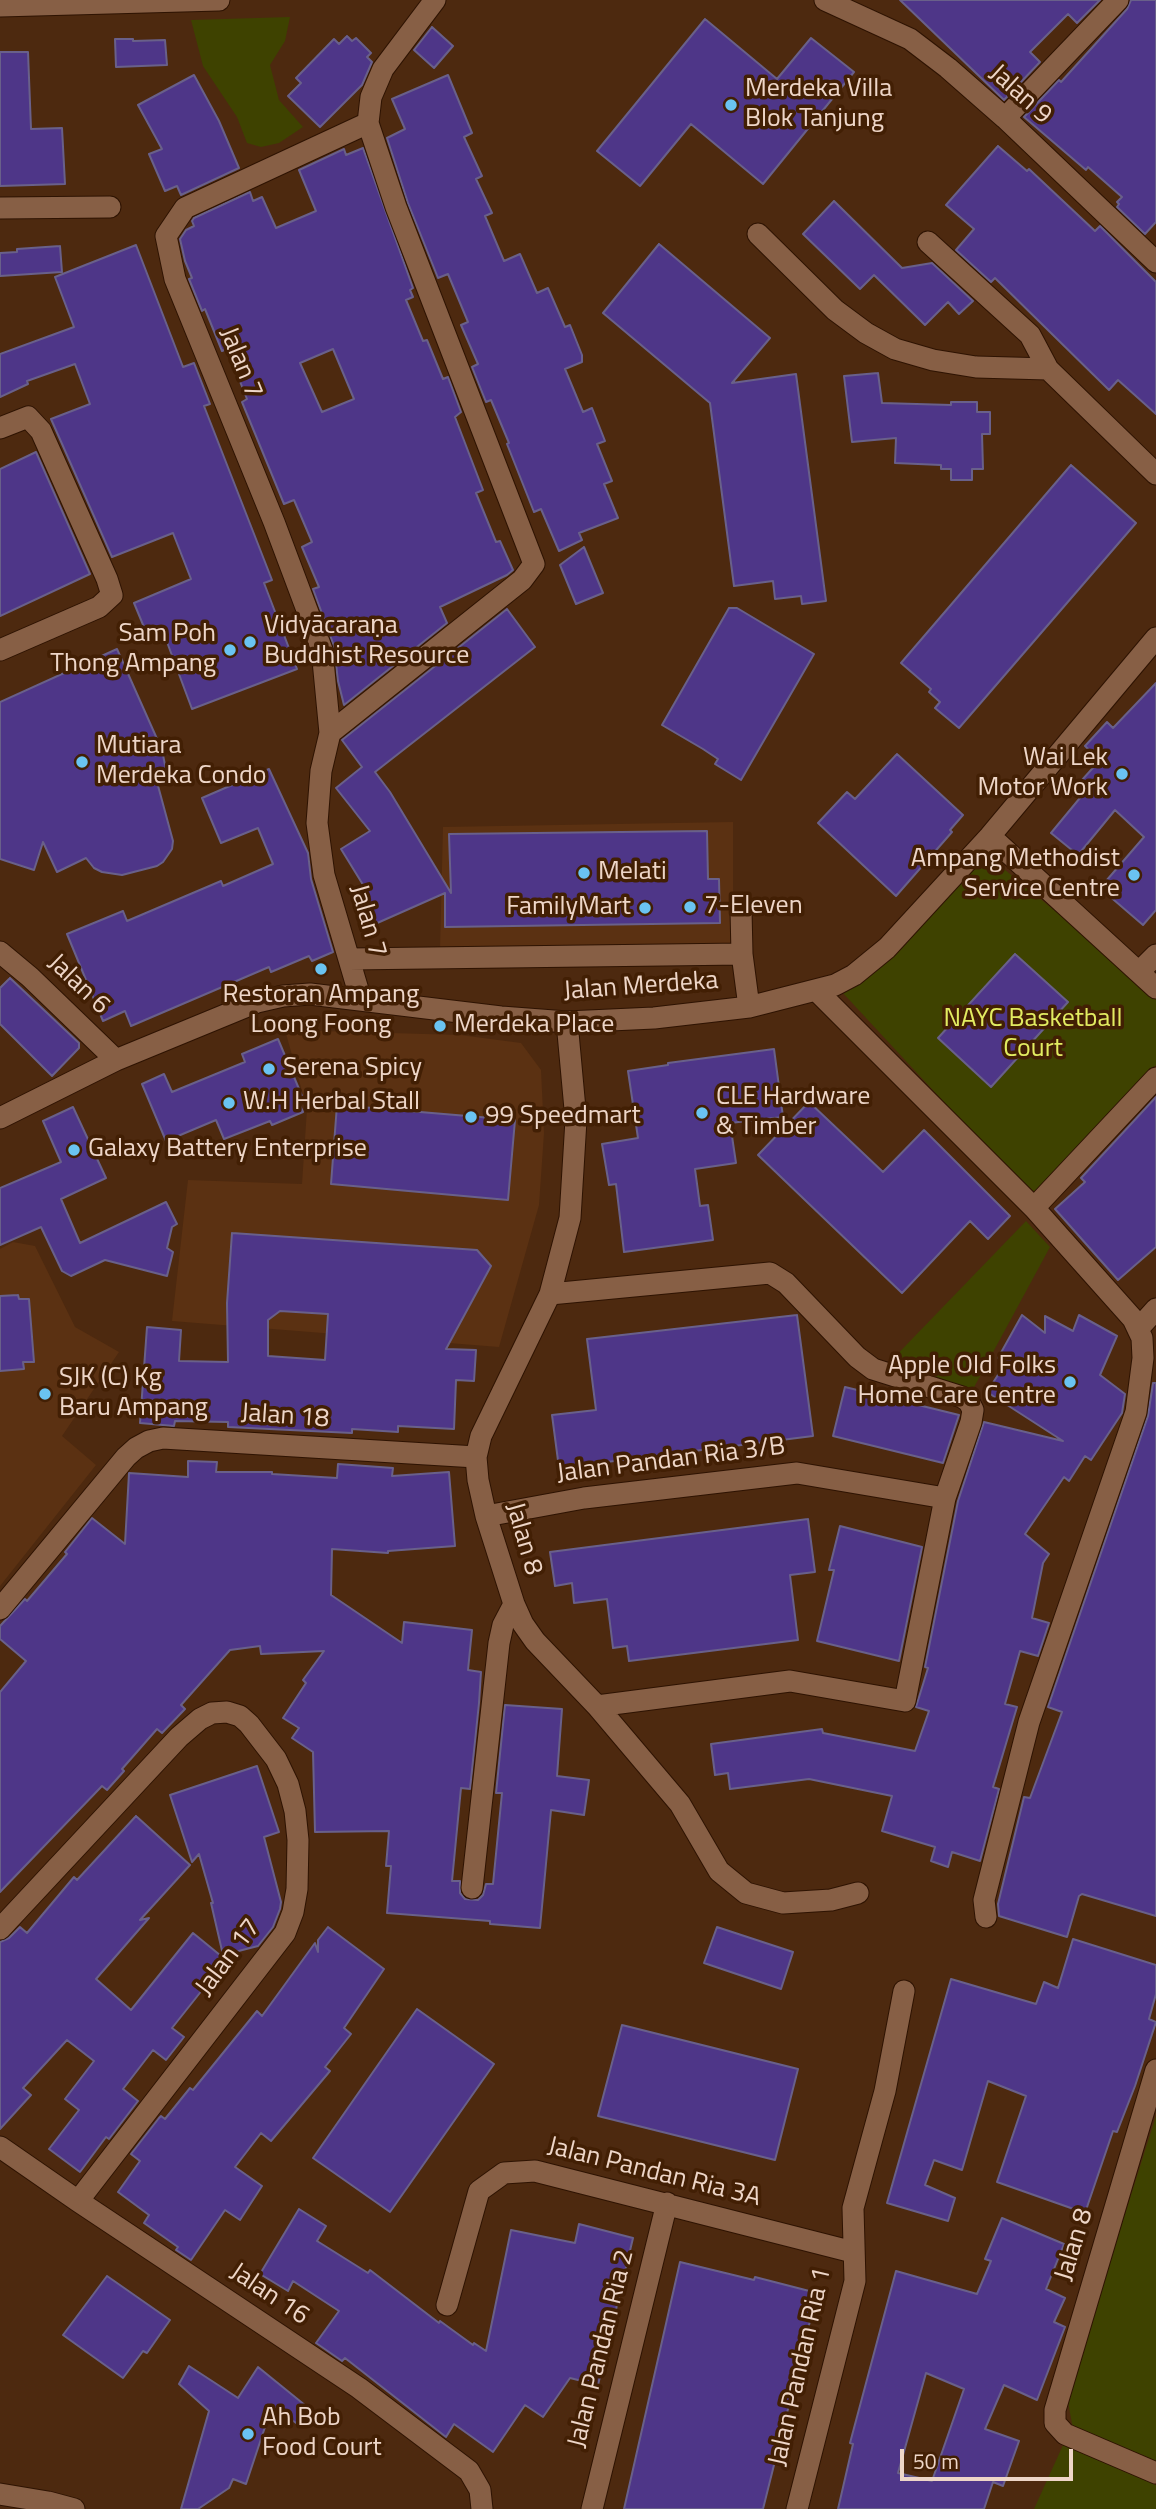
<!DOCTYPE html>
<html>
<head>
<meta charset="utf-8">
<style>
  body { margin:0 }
  #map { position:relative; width:1156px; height:2509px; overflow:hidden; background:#4d290f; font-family:"Titillium Web",sans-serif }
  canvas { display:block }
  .scale { position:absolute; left:900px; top:2449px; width:173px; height:32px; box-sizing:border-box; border:4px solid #eed6c8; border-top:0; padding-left:9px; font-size:21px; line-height:24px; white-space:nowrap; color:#eed6c8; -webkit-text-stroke:5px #421f04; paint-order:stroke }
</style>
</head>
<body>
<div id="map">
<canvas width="1156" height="2509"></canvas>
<div class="scale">50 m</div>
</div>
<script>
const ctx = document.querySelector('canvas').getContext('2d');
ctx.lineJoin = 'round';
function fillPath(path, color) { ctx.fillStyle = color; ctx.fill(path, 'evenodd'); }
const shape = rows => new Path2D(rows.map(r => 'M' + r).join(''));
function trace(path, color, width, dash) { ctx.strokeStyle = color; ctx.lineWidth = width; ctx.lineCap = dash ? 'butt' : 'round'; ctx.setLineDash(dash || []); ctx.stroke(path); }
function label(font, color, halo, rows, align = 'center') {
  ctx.font = font + ' "Titillium Web",sans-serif'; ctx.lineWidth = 7; ctx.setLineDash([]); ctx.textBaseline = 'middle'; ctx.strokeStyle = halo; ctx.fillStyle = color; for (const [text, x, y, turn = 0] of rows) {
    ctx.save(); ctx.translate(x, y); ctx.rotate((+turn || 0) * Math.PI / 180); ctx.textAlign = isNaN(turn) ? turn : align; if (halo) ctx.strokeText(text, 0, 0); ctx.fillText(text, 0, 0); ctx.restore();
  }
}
fillPath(shape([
  [733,822,733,946,440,949,443,827],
  [285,1030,460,1035,521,1043,541,1070,544,1133,539,1205,499,1347,172,1321,188,1180,302,1184,307,1109],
  [13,1242,35,1246,75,1327,119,1352,62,1436,96,1465,0,1586,0,1249]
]), '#5b3112');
fillPath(shape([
  [290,17,285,41,270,65,279,100,303,127,279,143,261,147,247,143,237,117,203,66,191,20],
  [988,856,1131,973,1156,997,1156,1065,1032,1197,841,991,892,950],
  [1026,1221,1050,1247,972,1391,884,1368],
  [1156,2116,1156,2461,1073,2429,1067,2397],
  [1063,2445,1156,2485,1156,2509,1034,2509]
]), '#3e4200');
const building = shape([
  [900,0,1100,0,1077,23,1068,14,1030,52,1040,62,1004,100,900,0],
  [1131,0,1156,0,1156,222,1145,234,1117,207,1119,204,1117,202,1122,197,1088,167,1086,170,1024,117,1059,80,1061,82,1127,9,1131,0],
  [705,19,777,79,811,38,854,72,763,184,691,124,640,186,597,151,705,19],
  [432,27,453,46,434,68,414,50,432,27],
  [347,36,352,41,356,38,371,53,367,57,372,62,362,85,320,127,288,96,301,83,296,78,334,39,339,44,347,36],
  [115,39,133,39,133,41,165,40,167,65,116,67,115,39],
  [0,52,28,52,31,129,62,128,65,184,0,186,0,52],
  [194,75,219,121,239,168,181,195,177,186,165,191,149,154,162,149,138,105,194,75],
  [448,75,472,133,464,137,482,176,476,179,492,213,485,216,504,261,520,254,537,293,548,288,565,327,570,325,582,355,582,362,565,369,583,412,592,408,605,441,597,444,612,481,604,484,618,518,579,533,582,540,559,551,541,509,534,512,507,444,509,443,491,400,486,402,472,367,478,364,461,325,468,322,448,274,438,278,408,203,387,138,405,129,392,99,448,75],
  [998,146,1027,171,1029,169,1095,231,1100,226,1156,282,1156,414,1118,380,1109,390,995,278,991,282,956,250,974,229,946,205,998,146],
  [363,148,413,288,410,290,413,297,406,300,423,341,427,340,443,379,448,377,461,412,455,417,483,490,476,493,496,542,500,541,513,570,507,575,440,607,447,623,344,705,338,681,334,646,313,589,319,587,302,547,312,542,294,500,284,504,242,402,247,399,227,349,222,351,205,309,202,311,189,279,192,278,185,261,180,239,186,230,194,226,192,221,194,218,250,192,253,201,262,197,276,228,316,211,299,170,344,149,346,155,363,148],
  [333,349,354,399,322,412,300,363,333,349],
  [834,201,902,268,932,263,973,301,959,314,948,302,925,325,874,275,860,289,803,234,834,201],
  [659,244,770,338,732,383,796,374,826,601,802,604,801,596,775,599,773,581,734,586,710,403,603,313,659,244],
  [136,245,183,367,194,363,210,404,204,406,272,580,264,583,297,669,192,709,161,626,146,632,134,603,191,579,173,533,112,557,51,419,90,404,75,364,27,381,28,384,0,397,0,354,74,327,55,277,136,245],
  [60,246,62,272,0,276,0,253,17,252,17,249,60,246],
  [878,373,882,403,951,405,951,402,977,402,977,412,990,412,990,434,982,434,983,469,972,469,972,480,951,480,951,469,941,469,941,465,895,463,896,438,852,442,844,376,878,373],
  [36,452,90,574,0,616,0,469,36,452],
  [1071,465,1136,523,959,728,935,708,940,702,929,692,931,689,901,663,1071,465],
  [584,547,603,593,576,604,560,565,584,547],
  [729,608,737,608,814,654,741,780,715,764,718,759,703,749,662,725,729,608],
  [507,609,535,647,375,772,390,792,451,893,449,834,707,831,708,879,719,879,720,923,445,927,445,893,375,924,360,890,365,888,341,849,370,831,336,788,362,767,342,740,507,609],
  [117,649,162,750,167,775,157,782,173,841,172,849,163,862,157,866,122,875,102,872,94,868,86,858,57,872,43,842,34,870,0,859,0,702,117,649],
  [1156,683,1156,910,1143,925,1100,888,1144,837,1115,810,1078,855,1051,833,1089,787,1082,780,1100,760,1085,746,1107,722,1113,728,1156,683],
  [897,754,963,815,950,830,952,832,896,896,818,823,847,792,855,799,897,754],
  [269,769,308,853,311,879,333,952,312,961,309,956,271,972,269,967,131,1026,125,1011,103,1021,67,934,123,911,127,921,221,881,223,886,273,864,258,828,221,843,202,798,269,769],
  [1015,954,1068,1002,991,1087,938,1038,1015,954],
  [10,978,79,1043,79,1048,52,1076,0,1024,0,988,10,978],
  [278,1039,302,1096,297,1099,303,1112,272,1125,270,1121,224,1139,216,1120,166,1141,142,1084,164,1074,172,1092,245,1062,242,1054,278,1039],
  [774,1049,783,1117,730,1123,736,1163,695,1169,700,1206,708,1205,713,1240,624,1252,616,1184,609,1185,602,1144,638,1138,628,1071,668,1065,668,1063,774,1049],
  [1156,1097,1156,1247,1118,1280,1055,1209,1085,1182,1081,1178,1156,1097],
  [809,1102,883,1172,924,1130,1010,1216,988,1239,970,1221,902,1293,758,1155,809,1102],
  [337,1105,515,1120,508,1200,331,1184,337,1105],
  [73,1107,106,1178,61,1199,80,1243,166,1202,177,1224,172,1227,167,1248,173,1252,167,1276,105,1260,71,1276,62,1271,41,1227,0,1245,0,1188,61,1162,43,1121,73,1107],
  [232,1233,477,1250,491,1266,446,1349,476,1350,474,1381,456,1380,454,1429,398,1426,398,1432,352,1429,352,1433,228,1427,228,1422,175,1421,174,1426,140,1423,147,1327,181,1330,179,1361,228,1362,227,1303,232,1233],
  [280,1311,328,1314,325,1360,268,1356,268,1320,280,1311],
  [18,1295,19,1299,29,1299,34,1362,23,1362,24,1369,0,1371,0,1296,18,1295],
  [797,1315,813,1436,559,1468,552,1415,596,1410,587,1339,797,1315],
  [1022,1315,1045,1333,1045,1316,1073,1331,1079,1315,1117,1336,1100,1375,1125,1394,1122,1413,1091,1460,1085,1456,1069,1481,1064,1477,1025,1534,1049,1554,1043,1563,1032,1618,1049,1623,1038,1656,1020,1651,1005,1704,1017,1707,993,1787,999,1789,980,1861,952,1852,948,1867,931,1861,935,1847,882,1831,892,1796,809,1779,730,1789,728,1773,715,1775,711,1744,822,1729,823,1733,915,1751,929,1711,916,1707,928,1668,925,1667,958,1501,984,1422,1063,1441,987,1392,1005,1364,998,1358,1022,1315],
  [1153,1383,1156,1383,1156,1916,1082,1894,1079,1896,1067,1937,999,1916,998,1904,1024,1797,1030,1798,1062,1712,1048,1707,1148,1416,1153,1383],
  [845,1387,959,1415,943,1463,833,1436,845,1387],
  [188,1461,217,1462,216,1472,272,1472,272,1474,337,1478,338,1464,393,1468,392,1476,449,1472,455,1546,388,1551,388,1553,332,1549,331,1595,402,1643,404,1622,472,1630,468,1670,481,1672,479,1703,470,1789,461,1788,452,1881,460,1881,460,1893,465,1899,478,1900,483,1895,486,1884,493,1884,502,1793,496,1793,505,1705,562,1709,557,1776,589,1780,584,1815,551,1810,540,1928,490,1924,490,1921,387,1913,391,1866,386,1866,389,1831,315,1832,313,1752,292,1738,299,1728,283,1718,306,1683,303,1680,324,1651,261,1654,260,1646,230,1650,181,1705,185,1709,162,1733,157,1729,122,1769,124,1771,107,1790,102,1786,0,1892,0,1692,26,1661,0,1639,0,1626,25,1599,27,1601,67,1554,65,1552,92,1518,125,1544,129,1473,188,1477,188,1461],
  [808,1519,815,1572,790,1575,798,1640,629,1661,627,1646,613,1648,607,1599,574,1603,572,1583,555,1586,550,1552,808,1519],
  [840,1526,922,1547,899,1661,817,1641,834,1570,829,1570,840,1526],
  [257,1766,279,1832,264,1837,281,1902,280,1909,273,1927,258,1946,223,1955,211,1903,213,1903,199,1854,192,1862,170,1795,257,1766],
  [136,1816,190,1865,140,1920,149,1918,96,1979,131,2010,193,1933,226,1960,172,2028,184,2037,166,2060,153,2050,123,2089,138,2101,109,2139,106,2137,80,2172,49,2149,79,2110,65,2099,94,2061,67,2040,23,2088,31,2095,0,2129,0,1942,9,1938,20,1927,27,1933,74,1877,77,1880,136,1816],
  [328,1927,384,1969,344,2028,351,2034,325,2067,330,2071,271,2141,261,2133,235,2167,262,2186,240,2220,225,2210,191,2260,176,2250,178,2247,144,2223,149,2215,118,2192,140,2161,131,2154,159,2118,161,2116,165,2119,190,2088,193,2090,257,2011,262,2016,315,1943,318,1952,318,1940,328,1927],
  [717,1927,793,1952,781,1989,704,1963,717,1927],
  [1073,1939,1156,1965,1156,1994,1149,2019,1156,2022,1135,2086,1117,2132,1113,2131,1085,2213,997,2182,1026,2096,988,2081,962,2170,934,2160,925,2185,955,2198,948,2221,887,2203,951,1979,1036,2004,1044,1982,1058,1988,1073,1939],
  [417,2009,494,2064,390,2212,313,2158,417,2009],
  [622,2025,798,2069,775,2160,598,2116,622,2025],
  [299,2209,326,2226,317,2241,368,2273,370,2270,439,2323,440,2321,473,2345,474,2343,486,2351,511,2230,575,2243,579,2224,633,2238,598,2385,570,2378,543,2417,525,2405,493,2452,454,2424,446,2437,345,2358,342,2361,316,2343,339,2311,293,2281,288,2291,260,2274,299,2209],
  [1002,2218,1064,2244,1046,2289,1065,2298,1054,2322,1065,2327,1037,2400,1004,2385,985,2429,1019,2441,1003,2486,993,2482,984,2509,838,2509,853,2444,850,2443,896,2271,977,2294,991,2261,985,2259,1002,2218],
  [926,2373,964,2389,932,2481,898,2473,926,2373],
  [680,2262,754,2280,755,2277,817,2293,763,2509,624,2509,680,2262],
  [107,2276,170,2320,147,2353,143,2351,123,2378,63,2335,107,2276],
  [189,2366,238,2398,258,2367,311,2410,299,2425,272,2406,246,2484,233,2479,229,2488,198,2509,181,2509,209,2411,179,2384,189,2366]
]);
fillPath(building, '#4e3688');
trace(building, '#69608a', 2);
const minor = shape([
  [825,0,910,39,948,68,1005,118,1156,262],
  [0,6,219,0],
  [1005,118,1118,0],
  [0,208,110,207],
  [758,234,835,310,866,333,895,349,933,360,976,367,1048,369,1156,474],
  [928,242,1030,335,1048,369],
  [0,428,28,417,41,431,107,579,112,595,99,607,0,650],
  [330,733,322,650,274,522,175,279,166,236,185,208,368,123],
  [990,836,1156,988],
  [741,910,742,954,749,1007],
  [0,952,30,977,116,1060],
  [349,959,742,954],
  [1139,972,1156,955],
  [817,991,1034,1208,1133,1319,1142,1338,1143,1358,1136,1412,1029,1722,984,1900,986,1917],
  [361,1000,324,875,317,823,321,771,330,733,522,580,534,564,396,207,368,123,371,97,383,69,435,0],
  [567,1022,576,1120,570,1218,550,1294,481,1436,476,1457,478,1480,486,1516,514,1604,523,1624,535,1641,597,1706,680,1804,719,1871,746,1893,783,1903,831,1900,858,1893],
  [0,1118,116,1060,257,1002,283,996,310,994,501,1017,567,1022,654,1018,749,1007,835,985,854,975,887,948,990,836,1156,638],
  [1034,1208,1156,1078],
  [550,1294,770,1273,786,1283,857,1357,873,1369,962,1397,969,1402,973,1410,971,1422,945,1498,905,1701,790,1681,597,1706],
  [1138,1329,1156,1309],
  [486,1516,584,1498,797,1473,945,1498],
  [0,1609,126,1457,136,1448,149,1441,163,1438,476,1457],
  [472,1888,499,1643,503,1625,514,1604],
  [0,1929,179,1737,200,1719,212,1713,227,1712,240,1716,249,1724,276,1759,288,1784,295,1811,298,1840,297,1889,293,1912,285,1933,78,2201],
  [1156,2070,1055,2410,1055,2423,1065,2434,1156,2473],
  [0,2147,78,2201,359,2388,469,2471,480,2490,482,2509],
  [447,2305,479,2191,504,2173,535,2171,853,2252],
  [0,2494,48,2502,74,2509],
  [592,2509,667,2203],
  [797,2509,855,2281,853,2208,885,2091,904,1991]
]);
trace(minor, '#2e1302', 23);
trace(minor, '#875f45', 21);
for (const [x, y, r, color] of [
  [731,105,7,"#6ac3f1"],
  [250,642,7,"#6ac3f1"],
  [230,650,7,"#6ac3f1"],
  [82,762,7,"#6ac3f1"],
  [1122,774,7,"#6ac3f1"],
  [584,873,7,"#6ac3f1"],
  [1134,875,7,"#6ac3f1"],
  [690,907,7,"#6ac3f1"],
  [645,908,7,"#6ac3f1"],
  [321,969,7,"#6ac3f1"],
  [440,1026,7,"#6ac3f1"],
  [269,1069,7,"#6ac3f1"],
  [229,1103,7,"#6ac3f1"],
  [702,1113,7,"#6ac3f1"],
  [471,1117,7,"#6ac3f1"],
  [74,1150,7,"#6ac3f1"],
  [1070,1382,7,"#6ac3f1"],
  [45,1394,7,"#6ac3f1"],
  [248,2434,7,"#6ac3f1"]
]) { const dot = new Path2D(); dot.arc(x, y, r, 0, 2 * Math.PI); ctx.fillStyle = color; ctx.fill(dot); trace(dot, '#421f04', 2.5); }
label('26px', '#eed6c8', '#421f04', [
  ["Merdeka Villa",745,90],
  ["Blok Tanjung",745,120],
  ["Vidyācaraṇa",264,627],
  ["Buddhist Resource",264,657],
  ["Sam Poh",216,635,"right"],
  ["Thong Ampang",216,665,"right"],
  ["Mutiara",96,747],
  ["Merdeka Condo",96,777],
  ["Wai Lek",1108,759,"right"],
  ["Motor Work",1108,789,"right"],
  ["Ampang Methodist",1120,860,"right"],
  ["Service Centre",1120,890,"right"],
  ["Melati",598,873],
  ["7-Eleven",704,907],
  ["FamilyMart",631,908,"right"],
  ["Restoran Ampang",321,996,"center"],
  ["Loong Foong",321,1026,"center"],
  ["Merdeka Place",454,1026],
  ["Serena Spicy",283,1069],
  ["CLE Hardware",716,1098],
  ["& Timber",716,1128],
  ["W.H Herbal Stall",243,1103],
  ["99 Speedmart",485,1117],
  ["Galaxy Battery Enterprise",88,1150],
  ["Apple Old Folks",1056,1367,"right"],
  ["Home Care Centre",1056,1397,"right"],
  ["SJK (C) Kg",59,1379],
  ["Baru Ampang",59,1409],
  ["Ah Bob",262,2419],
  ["Food Court",262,2449]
], 'left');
label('26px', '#eed6c8', '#421f04', [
  ["Jalan 9",1020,95,42],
  ["Jalan 7",240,363,68],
  ["Jalan 7",367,921,74],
  ["Jalan 6",78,985,44],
  ["Jalan Merdeka",641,987,-4],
  ["Jalan 18",285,1417,4],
  ["Jalan Pandan Ria 3/B",671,1461,-7],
  ["Jalan 8",523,1539,74],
  ["Jalan 17",229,1958,-53],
  ["Jalan Pandan Ria 3A",654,2173,14],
  ["Jalan 8",1075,2245,-73],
  ["Jalan 16",269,2295,34],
  ["Jalan Pandan Ria 2",602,2349,-76],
  ["Jalan Pandan Ria 1",801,2367,-77]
]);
label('26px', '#e2ec61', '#421f04', [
  ["NAYC Basketball",1033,1020],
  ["Court",1033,1050]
]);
</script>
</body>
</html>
